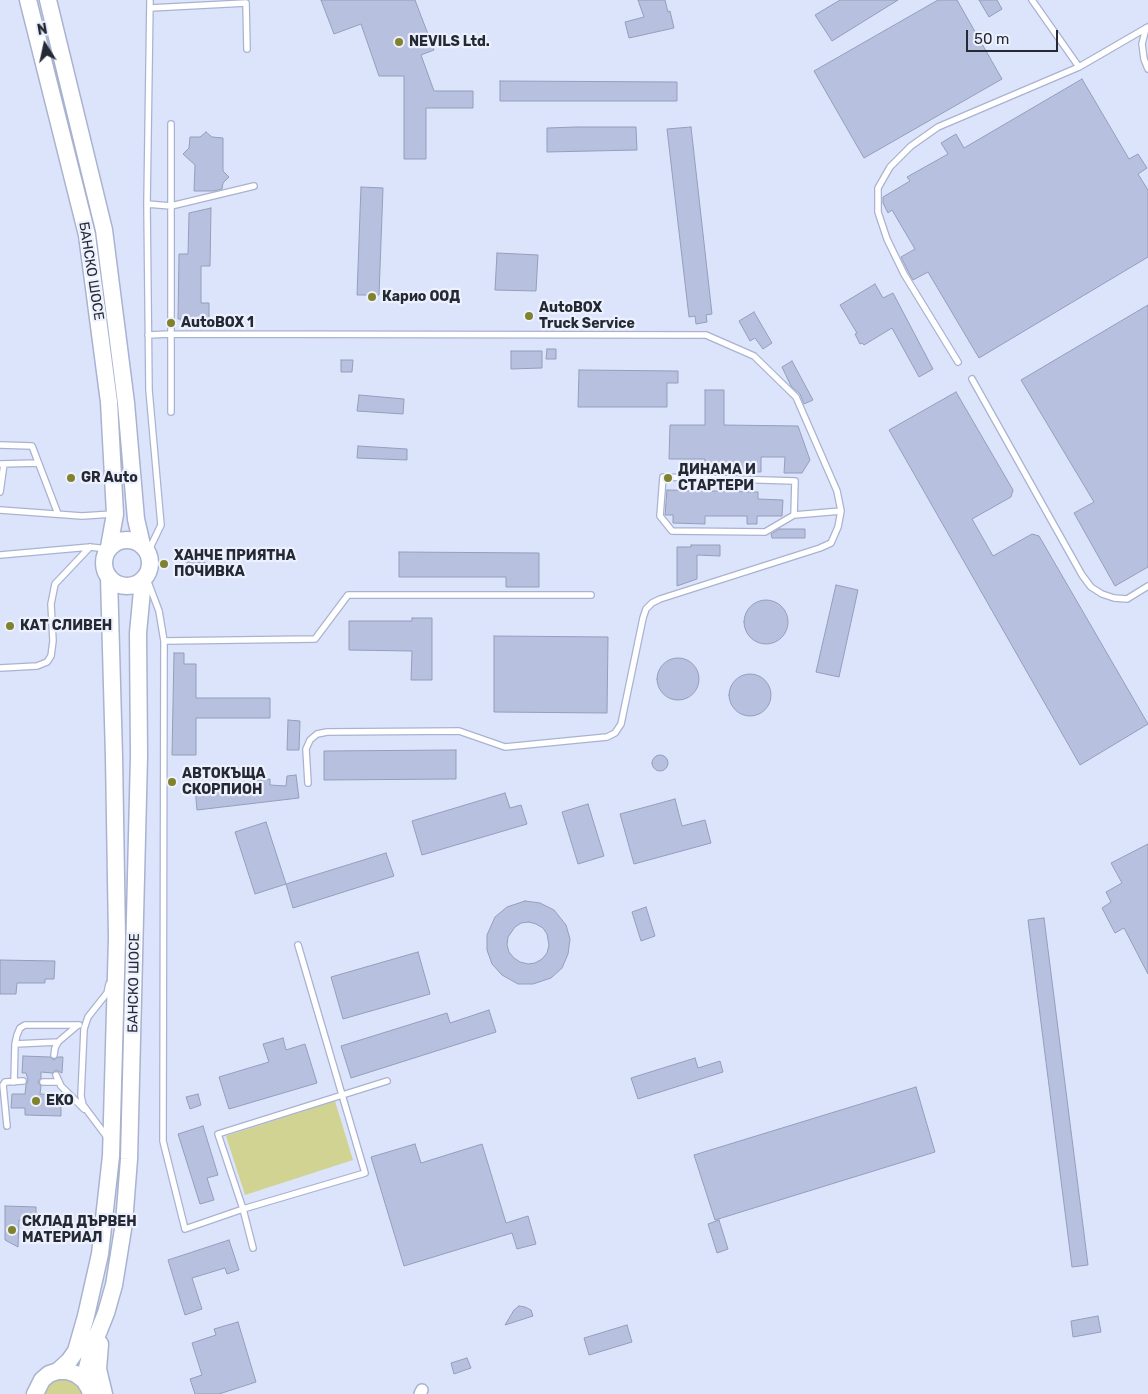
<!DOCTYPE html>
<html>
<head>
<meta charset="utf-8">
<style>
  body { margin:0 }
  #map { position:relative; width:1148px; height:1394px; overflow:hidden; background:#dce4fc; font-family:Rubik,sans-serif }
  canvas { display:block }
  .north { position:absolute; left:20px; top:20px; width:50px; height:50px; -webkit-text-stroke:4px #edf1fe; paint-order:stroke; rotate:350deg; font-size:14px; font-weight:700; line-height:20px; text-align:center; color:#252934 }
  .north::after { content:''; display:block; margin:auto; width:18px; height:22px; background:#252934; clip-path:polygon(50% 0,100% 100%,50% 72%,0 100%) }
  .scale { position:absolute; left:966px; top:30px; width:92px; height:22px; box-sizing:border-box; border:2px solid #252934; border-top:0; padding-left:6px; font-size:15px; line-height:18px; white-space:nowrap; color:#252934; -webkit-text-stroke:4px #edf1fe; paint-order:stroke }
</style>
</head>
<body>
<div id="map">
<canvas width="1148" height="1394"></canvas>
<div class="north">N</div>
<div class="scale">50 m</div>
</div>
<script>
const ctx = document.querySelector('canvas').getContext('2d');
ctx.lineJoin = 'round';
function fillPath(path, color) { ctx.fillStyle = color; ctx.fill(path, 'evenodd'); }
const shape = rows => new Path2D(rows.map(r => 'M' + r).join(''));
function trace(path, color, width, dash) { ctx.strokeStyle = color; ctx.lineWidth = width; ctx.lineCap = dash ? 'butt' : 'round'; ctx.setLineDash(dash || []); ctx.stroke(path); }
function label(font, color, halo, rows, align = 'center') {
  ctx.font = font + ' Rubik,sans-serif'; ctx.lineWidth = 4.5; ctx.setLineDash([]); ctx.textBaseline = 'middle'; ctx.strokeStyle = halo; ctx.fillStyle = color; for (const [text, x, y, turn = 0] of rows) {
    ctx.save(); ctx.translate(x, y); ctx.rotate((+turn || 0) * Math.PI / 180); ctx.textAlign = isNaN(turn) ? turn : align; if (halo) ctx.strokeText(text, 0, 0); ctx.fillText(text, 0, 0); ctx.restore();
  }
}
fillPath(shape([
  [335,1101,353,1160,245,1195,226,1136],
  [57,1379,70,1380,76,1384,83,1394,42,1394,45,1387,51,1382]
]), '#d0d392');
const building = shape([
  [321,0,415,0,434,50,421,55,434,91,473,91,473,108,426,108,426,159,404,159,404,76,379,76,361,24,334,34,321,0],
  [638,0,665,0,668,12,670,11,674,28,629,38,625,22,644,17,638,0],
  [840,0,898,0,832,41,815,15,840,0],
  [938,0,957,0,1002,79,864,158,814,71,938,0],
  [979,0,997,0,1002,9,989,17,979,0],
  [1082,79,1129,159,1138,154,1147,168,1138,174,1148,190,1148,257,979,358,928,272,913,280,909,273,901,257,915,249,892,210,888,213,883,203,883,197,910,181,907,177,948,154,941,143,956,134,964,148,1082,79],
  [500,81,677,82,677,101,500,101,500,81],
  [576,127,636,127,637,150,547,152,547,128,576,127],
  [691,127,712,314,706,315,707,322,696,324,695,316,689,317,667,129,691,127],
  [206,132,212,137,223,138,223,171,229,177,223,183,222,189,214,191,194,191,195,165,183,154,189,148,190,137,200,137,206,132],
  [361,187,383,188,379,295,357,295,361,187],
  [211,208,210,266,201,266,201,303,209,303,209,323,181,323,181,319,178,319,179,254,188,254,189,213,211,208],
  [497,253,538,255,536,291,495,290,497,253],
  [875,284,883,298,893,293,933,369,919,377,892,328,864,345,862,343,860,344,855,334,857,333,840,305,875,284],
  [1148,305,1148,567,1115,586,1074,513,1094,502,1021,380,1148,305],
  [754,312,772,343,763,349,755,338,750,341,739,321,754,312],
  [547,349,556,349,556,359,546,359,547,349],
  [511,351,542,351,542,368,511,369,511,351],
  [341,360,353,360,352,372,341,372,341,360],
  [792,361,813,400,804,404,800,394,791,386,782,367,792,361],
  [579,370,678,371,678,383,667,383,667,407,578,407,579,370],
  [705,390,724,390,724,425,798,426,810,460,802,473,784,473,785,457,761,457,761,472,704,471,705,459,669,459,670,425,705,425,705,390],
  [956,392,1013,490,1011,497,972,519,993,556,1032,534,1039,536,1148,724,1080,765,889,430,956,392],
  [359,395,404,399,403,414,357,411,359,395],
  [358,446,407,449,407,460,357,458,358,446],
  [667,490,758,492,758,499,783,500,782,516,757,516,757,524,747,524,747,516,705,516,705,524,673,523,673,515,665,515,667,490],
  [779,529,805,529,805,538,772,538,771,534,779,529],
  [691,545,720,545,720,556,697,555,697,579,677,586,677,547,691,547,691,545],
  [399,552,539,553,539,587,506,587,506,577,399,577,399,552],
  [187,562,205,562,205,575,187,574,187,562],
  [836,585,858,590,839,677,816,672,836,585],
  '744 622a22 22 0 1 1 44 0a22 22 0 1 1-44 0Z',
  [412,618,432,618,432,680,411,680,412,651,349,650,349,621,412,621,412,618],
  [494,636,608,637,607,713,494,712,494,636],
  [174,653,184,653,184,664,196,664,196,698,270,698,270,718,196,718,196,755,172,755,174,653],
  '657 679a21 21 0 1 1 42 0a21 21 0 1 1-42 0Z',
  '729 695a21 21 0 1 1 42 0a21 21 0 1 1-42 0Z',
  [288,720,300,721,299,750,287,750,288,720],
  [456,750,456,779,324,780,324,751,456,750],
  '652 763a8 8 0 1 1 16 0a8 8 0 1 1-16 0Z',
  [296,775,299,798,197,810,195,788,270,779,270,785,286,786,287,776,296,775],
  [505,793,510,808,521,805,527,824,422,855,412,821,505,793],
  [675,799,682,826,705,820,711,843,634,864,620,814,675,799],
  [588,804,604,856,578,864,562,812,588,804],
  [266,822,286,884,255,894,235,832,266,822],
  [1148,844,1148,974,1124,928,1115,933,1102,908,1111,902,1106,892,1122,883,1111,863,1148,844],
  [386,853,394,876,293,908,286,884,386,853],
  [525,901,540,903,554,910,566,925,570,939,568,954,562,968,551,978,533,984,518,984,502,975,492,964,487,950,487,935,495,917,507,907,525,901],
  [529,922,536,924,543,928,547,934,549,945,547,953,542,959,535,963,528,964,520,962,514,958,509,952,507,945,508,937,515,927,521,923,529,922],
  [646,907,655,936,641,941,632,912,646,907],
  [1044,918,1088,1265,1072,1267,1028,920,1044,918],
  [418,952,430,994,343,1019,331,977,418,952],
  [0,960,55,961,54,979,45,979,45,983,17,983,16,994,0,994,0,960],
  [489,1010,496,1032,351,1078,341,1046,447,1013,450,1023,489,1010],
  [283,1038,286,1050,305,1044,317,1083,229,1109,219,1077,269,1062,263,1044,283,1038],
  [23,1056,50,1057,54,1060,58,1057,63,1057,62,1073,56,1070,52,1073,41,1072,41,1078,38,1082,41,1086,40,1094,61,1095,61,1116,25,1115,25,1108,11,1108,12,1094,25,1094,26,1085,28,1080,26,1073,22,1073,23,1056],
  [695,1058,698,1068,720,1061,723,1072,638,1099,631,1078,695,1058],
  [916,1087,935,1152,715,1220,694,1155,916,1087],
  [198,1094,201,1105,190,1109,186,1097,198,1094],
  [203,1126,218,1175,207,1178,214,1200,200,1204,178,1134,203,1126],
  [415,1144,421,1163,482,1144,506,1223,528,1216,536,1244,517,1249,512,1233,404,1266,371,1157,415,1144],
  [5,1206,36,1207,36,1220,19,1220,18,1247,5,1240,5,1206],
  [719,1220,728,1249,717,1253,708,1224,719,1220],
  [229,1240,239,1270,227,1274,225,1268,192,1278,202,1309,185,1315,168,1260,229,1240],
  [519,1306,525,1307,531,1310,533,1316,505,1325,514,1310,519,1306],
  [1098,1316,1101,1332,1073,1337,1071,1321,1098,1316],
  [238,1322,256,1382,219,1394,195,1394,190,1379,202,1375,192,1343,216,1335,214,1329,238,1322],
  [627,1325,632,1342,589,1355,584,1338,627,1325],
  [467,1358,471,1368,454,1374,451,1363,467,1358]
]);
fillPath(building, '#b7c1df');
trace(building, '#949eba', 1);
const service = shape([
  [1032,0,1079,67],
  [150,8,246,3,247,49],
  [1146,28,1142,44,1144,59,1148,69],
  [171,124,171,412],
  [147,204,171,206,254,186],
  [148,335,171,334,706,335,754,356,796,397,837,491,841,511,794,515,795,481,663,477,660,516,672,531,765,532,794,515],
  [958,362,904,274,887,239,878,212,878,188,890,167,911,146,938,127,1079,67,1148,27],
  [972,379,1082,575,1091,587,1102,594,1114,598,1127,599,1148,586],
  [0,445,32,446,58,514],
  [0,464,38,463],
  [0,492,4,464],
  [0,510,82,516,113,514],
  [148,552,161,525,149,390,147,204,150,0],
  [0,555,90,547,108,549],
  [148,582,159,611,164,641,315,639,348,595,591,595],
  [164,641,163,1141,185,1229,243,1209,365,1173,298,945],
  [0,668,37,666,47,662,51,656,53,641,51,604,55,584,90,547],
  [308,783,306,749,310,740,317,734,327,732,459,731,505,747,607,737,615,733,621,724,643,618,646,609,652,603,660,599,820,548,831,543,838,527,841,511],
  [15,1044,17,1035,20,1028,25,1025,79,1025],
  [54,1055,55,1048,58,1042,78,1025],
  [56,1075,61,1086,84,1109],
  [14,1082,15,1044,58,1042],
  [43,1082,58,1082],
  [7,1126,3,1085,5,1082,23,1081],
  [107,1137,83,1105,81,1096,84,1029,88,1017,107,993,109,984],
  [253,1248,243,1209,218,1134,387,1081]
]);
const minor = shape([
  [420,1394,422,1390]
]);
const secondary = shape([
  [28,0,87,235,109,402,115,514,109,547],
  [48,0,104,230,126,403,136,519,142,545],
  '104 563a23 23 0 1 1 46 0a23 23 0 1 1-46 0Z',
  [100,1344,98,1369,104,1394],
  [58,1371,69,1361,76,1351,86,1316,100,1254,111,1156,117,938,114,757,109,577],
  [84,1380,92,1348,106,1313,114,1285,124,1223,129,1159,139,756,138,633,143,580],
  [35,1394,42,1380,49,1374,58,1371,67,1371,76,1374,84,1380,89,1388,91,1394]
]);
trace(service, '#a9b3d0', 8);
trace(minor, '#a9b3d0', 14);
trace(secondary, '#a9b3d0', 19);
trace(service, '#fff', 5.5);
trace(minor, '#fff', 11);
trace(secondary, '#fff', 16);
for (const [x, y, r, color] of [
  [399,42,5,"#81822c"],
  [372,297,5,"#81822c"],
  [529,316,5,"#81822c"],
  [171,323,5,"#81822c"],
  [71,478,5,"#81822c"],
  [668,478,5,"#81822c"],
  [164,564,5,"#81822c"],
  [10,626,5,"#81822c"],
  [172,782,5,"#81822c"],
  [36,1101,5,"#81822c"],
  [12,1230,5,"#81822c"]
]) { const dot = new Path2D(); dot.arc(x, y, r, 0, 2 * Math.PI); ctx.fillStyle = color; ctx.fill(dot); trace(dot, '#edf1fe', 2); }
label('bold 14px', '#252934', '#edf1fe', [
  ["NEVILS Ltd.",409,42],
  ["Карио ООД",382,297],
  ["AutoBOX",539,308],
  ["Truck Service",539,324],
  ["AutoBOX 1",181,323],
  ["ДИНАМА И",678,470],
  ["СТАРТЕРИ",678,486],
  ["GR Auto",81,478],
  ["ХАНЧЕ ПРИЯТНА",174,556],
  ["ПОЧИВКА",174,572],
  ["КАТ СЛИВЕН",20,626],
  ["АВТОКЪЩА",182,774],
  ["СКОРПИОН",182,790],
  ["EKO",46,1101],
  ["СКЛАД ДЪРВЕН",22,1222],
  ["МАТЕРИАЛ",22,1238]
], 'left');
label('14px', '#252934', '#edf1fe', [
  ["БАНСКО ШОСЕ",91,271,81],
  ["БАНСКО ШОСЕ",134,983,-89]
]);
</script>
</body>
</html>
